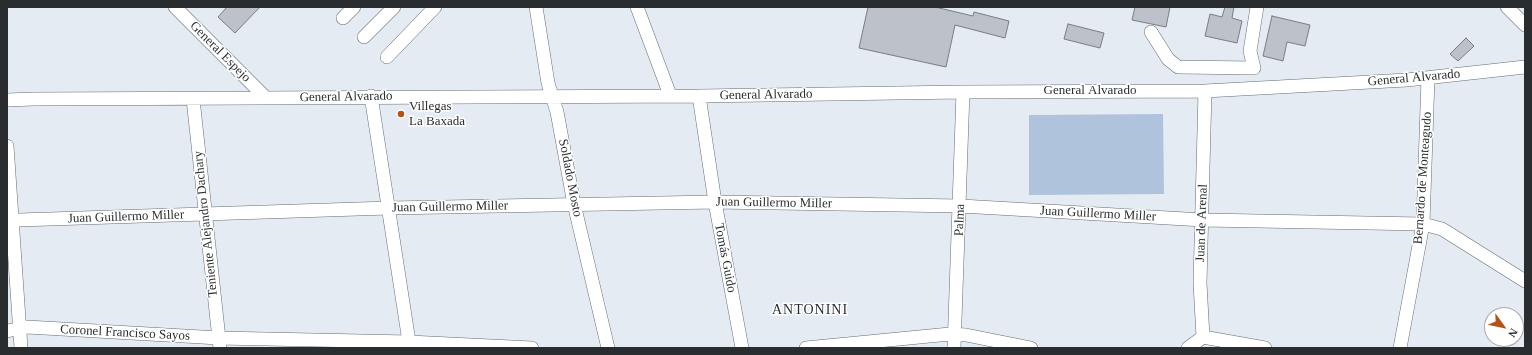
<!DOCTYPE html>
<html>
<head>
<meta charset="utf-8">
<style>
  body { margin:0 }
  #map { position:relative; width:1532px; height:355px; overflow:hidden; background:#e5ebf3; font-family:Georgia,serif }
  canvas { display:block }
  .frame { position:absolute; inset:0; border:8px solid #2a2d30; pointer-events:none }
  .north { position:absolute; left:1484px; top:307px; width:40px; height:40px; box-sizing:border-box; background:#fff; border:1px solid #aaabac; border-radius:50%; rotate:123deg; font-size:11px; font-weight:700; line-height:16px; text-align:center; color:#2a2d30 }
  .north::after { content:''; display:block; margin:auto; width:14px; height:18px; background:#b45217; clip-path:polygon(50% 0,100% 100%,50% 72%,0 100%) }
</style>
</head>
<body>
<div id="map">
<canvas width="1532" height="355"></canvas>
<div class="frame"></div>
<div class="north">N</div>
</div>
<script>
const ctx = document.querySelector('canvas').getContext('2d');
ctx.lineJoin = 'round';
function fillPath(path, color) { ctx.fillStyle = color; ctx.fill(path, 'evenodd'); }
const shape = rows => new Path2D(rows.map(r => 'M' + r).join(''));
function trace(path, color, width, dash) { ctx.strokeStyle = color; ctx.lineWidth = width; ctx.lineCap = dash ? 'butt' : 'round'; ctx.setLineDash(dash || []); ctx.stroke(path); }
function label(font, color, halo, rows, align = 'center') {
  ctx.font = font + ' Georgia,serif'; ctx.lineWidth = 3; ctx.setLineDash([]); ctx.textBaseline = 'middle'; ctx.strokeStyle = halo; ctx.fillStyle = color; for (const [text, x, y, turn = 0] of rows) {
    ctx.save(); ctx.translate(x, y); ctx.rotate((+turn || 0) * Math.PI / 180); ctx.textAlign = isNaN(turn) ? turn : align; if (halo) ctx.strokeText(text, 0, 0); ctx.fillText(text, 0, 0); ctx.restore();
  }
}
fillPath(shape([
  [1163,114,1164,194,1029,195,1029,115]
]), '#b0c3dc');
const building = shape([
  [227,7,260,7,235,33,218,17,227,7],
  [868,7,935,7,973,16,974,12,1009,21,1005,38,955,25,946,67,859,48,868,7],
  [1135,7,1170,7,1166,27,1132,20,1135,7],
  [1225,7,1234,7,1232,18,1242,21,1237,43,1205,36,1210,14,1222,17,1225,7],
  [1272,16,1310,25,1305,46,1287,42,1283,61,1263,56,1272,16],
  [1068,24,1104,33,1100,48,1064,39,1068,24],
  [1466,38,1474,46,1458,61,1450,54,1466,38]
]);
fillPath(building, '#bdc2ca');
trace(building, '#787d84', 1);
const minor = shape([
  [175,7,265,97],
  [536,7,548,83,557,112,574,204,608,348],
  [637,7,670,95],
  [1507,7,1525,25],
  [343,18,354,7],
  [1151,32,1168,59,1178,67,1254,68,1250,51,1257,7],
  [364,37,394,7],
  [387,57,435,7],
  [371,96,410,348],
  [699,96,715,202,742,348],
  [193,99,220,348],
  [7,100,34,99,699,96,963,92,1205,91,1407,80,1525,67],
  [7,146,21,348],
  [7,223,19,220,389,208,715,202,961,206,1203,220,1423,224,1442,229,1525,281],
  [7,331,27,327,219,338,409,342,532,348],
  [1203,337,1265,348],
  [806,348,950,334,966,335,1031,348],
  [954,348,963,92],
  [1188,348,1203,337,1200,283,1205,91],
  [1400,348,1423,224,1428,78]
]);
trace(minor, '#666b72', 14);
trace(minor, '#fff', 13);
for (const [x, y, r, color] of [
  [401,114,4,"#b45217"]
]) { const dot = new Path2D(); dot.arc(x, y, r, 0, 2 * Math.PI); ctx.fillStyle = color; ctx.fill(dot); trace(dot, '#fff', 1.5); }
label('13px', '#2a2d30', '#fff', [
  ["General Espejo",220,52,45],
  ["General Alvarado",1414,78,-5],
  ["General Alvarado",1090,91],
  ["General Alvarado",766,95,-1],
  ["General Alvarado",346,97,-1],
  ["Soldado Mosto",570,178,79],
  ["Bernardo de Monteagudo",1423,178,-86],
  ["Juan Guillermo Miller",774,203,1],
  ["Juan Guillermo Miller",450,207,-1],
  ["Juan Guillermo Miller",1098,214,3],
  ["Juan Guillermo Miller",126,217,-2],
  ["Palma",960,220,-88],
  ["Juan de Arenal",1202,223,-88],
  ["Teniente Alejandro Dachary",206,224,-96],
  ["Tomás Guido",725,258,79],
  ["Coronel Francisco Sayos",125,333,3]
]);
label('13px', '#2a2d30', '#fff', [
  ["Villegas",409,107],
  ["La Baxada",409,122]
], 'left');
ctx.letterSpacing = '1px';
label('14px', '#2a2d30', '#fff', [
  ["ANTONINI",810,310]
]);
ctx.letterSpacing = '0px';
</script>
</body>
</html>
